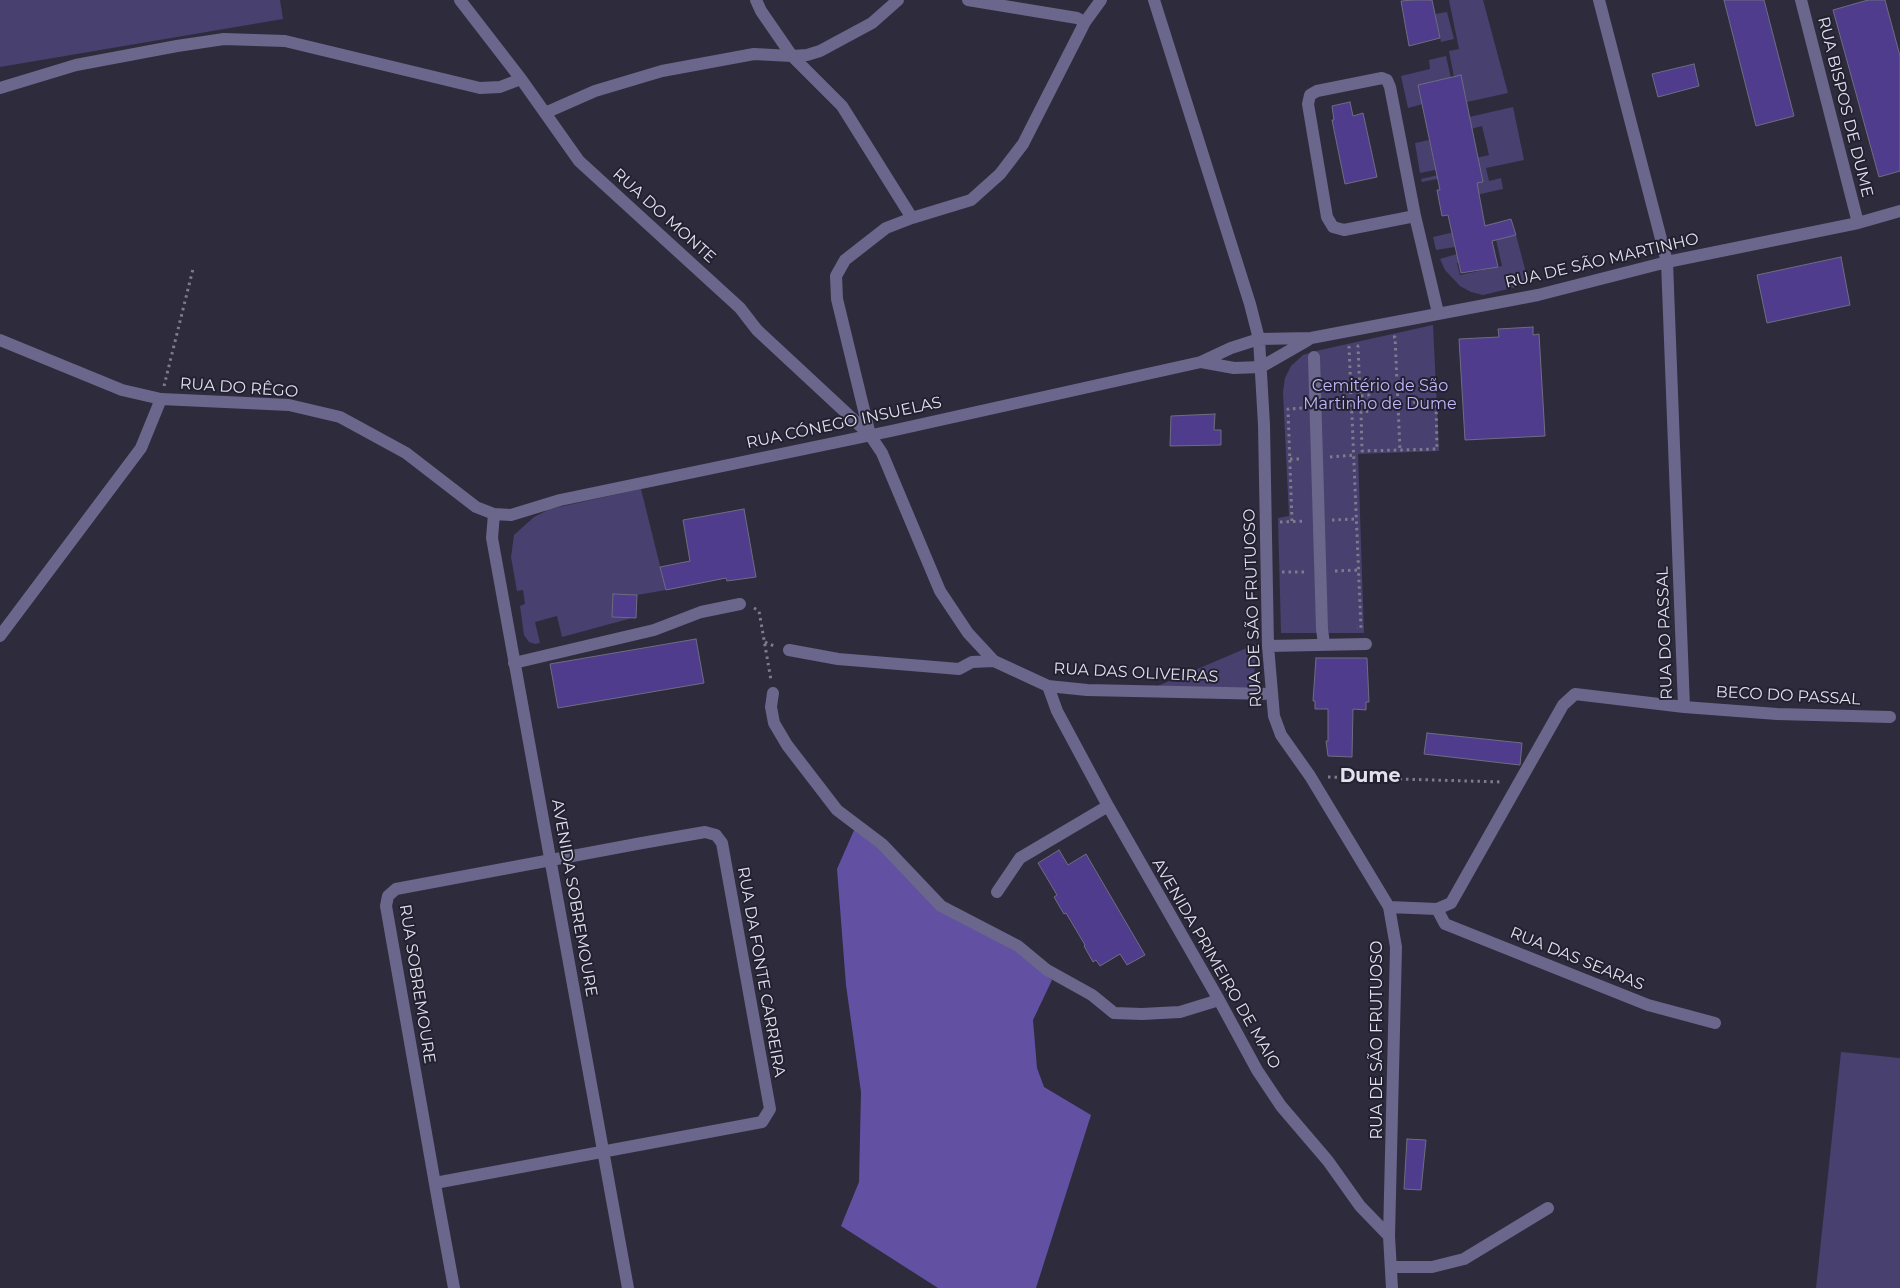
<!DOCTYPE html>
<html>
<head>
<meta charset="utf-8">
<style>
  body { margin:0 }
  canvas { display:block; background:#2d2b3c }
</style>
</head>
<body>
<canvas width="1900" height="1288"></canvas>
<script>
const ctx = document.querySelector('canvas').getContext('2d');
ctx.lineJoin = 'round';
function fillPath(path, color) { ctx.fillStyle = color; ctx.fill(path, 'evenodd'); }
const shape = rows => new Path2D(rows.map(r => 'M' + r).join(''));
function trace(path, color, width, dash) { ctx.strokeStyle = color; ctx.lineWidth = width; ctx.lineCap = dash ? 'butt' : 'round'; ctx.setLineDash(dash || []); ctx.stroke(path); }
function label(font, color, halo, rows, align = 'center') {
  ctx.font = font + ' Montserrat,sans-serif'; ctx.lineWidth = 4; ctx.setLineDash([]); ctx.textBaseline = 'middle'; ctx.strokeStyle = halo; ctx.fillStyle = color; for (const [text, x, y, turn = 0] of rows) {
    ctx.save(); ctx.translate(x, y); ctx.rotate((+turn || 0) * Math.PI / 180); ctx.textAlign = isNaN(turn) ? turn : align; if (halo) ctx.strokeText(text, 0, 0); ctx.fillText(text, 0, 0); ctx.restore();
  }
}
fillPath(shape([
  [0,0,280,0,283,19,0,67],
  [1449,0,1483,0,1508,93,1467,102,1461,76,1454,77,1449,51,1459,49],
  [1447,12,1454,39,1441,42,1435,14],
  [1446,56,1451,78,1423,104,1408,108,1401,76,1430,69,1429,60],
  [1513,107,1524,160,1486,168,1489,181,1501,178,1503,189,1476,195,1471,172,1422,182,1421,179,1460,170,1459,162,1489,155,1482,126,1471,129,1469,117],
  [1429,140,1435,167,1454,163,1455,166,1420,173,1415,143],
  [1502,221,1506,237,1516,235,1529,284,1483,295,1471,292,1460,286,1445,270,1440,259,1457,254,1459,263,1457,263,1460,275,1502,266,1495,235,1455,247,1436,250,1433,237],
  [1433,325,1439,451,1358,454,1364,633,1281,633,1278,518,1289,516,1283,392,1285,378,1291,366,1303,355,1316,351],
  [641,489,666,590,637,595,613,594,612,617,632,618,562,637,557,616,535,622,540,643,535,644,529,642,524,635,520,606,525,604,523,590,517,591,511,557,514,535,534,517,550,509],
  [1256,644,1253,694,1146,691],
  [1841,1052,1900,1058,1900,1288,1816,1288]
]), '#48406e');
fillPath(shape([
  [855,828,881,846,924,895,1014,950,1052,980,1033,1020,1037,1068,1044,1087,1091,1115,1036,1288,938,1288,841,1226,859,1182,861,1092,846,985,837,869]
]), '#6251a3');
const building = shape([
  [1414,0,1432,0,1440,38,1409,46,1401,1,1414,0],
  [1724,0,1764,0,1794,116,1756,126,1724,0],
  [1868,0,1885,0,1900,56,1900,171,1879,177,1833,10,1868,0],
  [1694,64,1699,86,1658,97,1652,74,1694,64],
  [1461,75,1483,182,1477,183,1485,226,1511,219,1516,235,1492,241,1498,267,1461,273,1448,215,1442,216,1437,190,1440,190,1418,85,1461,75],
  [1350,102,1353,116,1363,113,1377,177,1345,184,1332,120,1334,120,1332,106,1350,102],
  [1841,257,1850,305,1767,323,1757,275,1841,257],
  [1533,327,1533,335,1539,334,1545,436,1465,440,1459,339,1499,337,1498,329,1533,327],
  [1215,414,1214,430,1221,430,1221,445,1170,446,1171,416,1215,414],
  [744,509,756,577,727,581,726,578,666,590,660,567,690,561,683,520,744,509],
  [613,594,637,595,636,618,612,617,613,594],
  [696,639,704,683,558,708,550,664,696,639],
  [1316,658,1367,658,1369,702,1366,702,1366,710,1353,709,1352,757,1328,756,1326,741,1328,741,1328,709,1315,709,1315,701,1313,701,1316,658],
  [1427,733,1522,743,1520,765,1424,754,1427,733],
  [1059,850,1068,865,1086,854,1145,955,1127,965,1120,954,1100,966,1096,960,1093,962,1084,946,1085,945,1066,913,1064,914,1054,897,1057,895,1038,863,1059,850],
  [1407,1139,1426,1140,1421,1190,1404,1189,1407,1139]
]);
fillPath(building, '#4f3c8d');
trace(building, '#6f6c80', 1);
trace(shape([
  [1393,337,1395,337,1400,450],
  [1349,346,1361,628,1357,628],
  [164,386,193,269],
  [1329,407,1369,403,1436,402,1437,449,1362,451,1361,412,1370,411,1369,403,1369,395,1360,396,1358,346,1361,345],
  [1330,457,1354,455],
  [1290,459,1302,459],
  [1332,520,1356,519],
  [1292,521,1288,409,1303,408],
  [1280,522,1306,521],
  [1335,571,1358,570],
  [1282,572,1307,572],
  [754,608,759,611,771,680],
  [765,642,776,647],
  [1328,777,1502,782]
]), '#7e7c8b', 3, [2.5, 4]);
trace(shape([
  [460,0,521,79,579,161,740,308,757,330,870,435,882,453,940,591,968,633,994,661,1048,686,1087,690,1271,694],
  [756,0,761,11,792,56,842,106,912,218],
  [968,0,1077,18,1085,22],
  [1154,0,1250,304,1259,339,1264,425,1268,646,1274,716,1281,735,1310,776,1389,907,1396,947,1389,1236,1392,1288],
  [1599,0,1667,262,1684,707],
  [1801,0,1858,223],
  [0,88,76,65,177,46,224,39,285,41,480,88,500,87,521,79],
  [545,113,595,91,662,71,754,54,792,56,807,55,820,51,872,23,898,0],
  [1415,216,1344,230,1333,227,1327,217,1308,104,1310,95,1317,91,1382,78,1387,80,1390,87,1415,216,1438,313],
  [0,340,122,390,161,399,289,405,340,417,406,453,476,507,494,514,511,515,560,500,891,431,1201,362,1231,348,1259,339,1311,338,1538,295,1667,262,1858,223,1900,211],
  [1314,357,1322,629,1324,644],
  [1201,362,1234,368,1261,367,1308,340],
  [870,435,837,299,836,276,845,260,886,228,912,218,971,200,1000,174,1023,144,1085,22,1101,0],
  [494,514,492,538,628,1288],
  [0,636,141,448,161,399],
  [1268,646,1366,644],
  [789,650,838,659,959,669,972,662,994,661],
  [514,663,654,630,701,612,740,604],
  [1048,686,1057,711,1108,806,1219,1000,1257,1070,1281,1106,1328,1161,1360,1206,1389,1236],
  [773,693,771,707,774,723,787,745,837,810,882,844,941,906,1018,946,1047,970,1092,995,1114,1013,1142,1014,1180,1012,1219,1000],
  [997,892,1020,858,1108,806],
  [1389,907,1437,909,1451,903,1563,705,1575,694,1684,707,1777,714,1890,717],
  [1437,909,1445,924,1648,1005,1715,1023],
  [435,1183,762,1122,770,1109,722,843,716,835,705,832,642,843,396,889,388,896,386,906,438,1201,454,1288],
  [1391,1267,1432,1267,1464,1259,1548,1208]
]), '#6b668b', 12);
label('16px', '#e2e1ec', '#232131', [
  ["RUA BISPOS DE DUME",1845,107,76],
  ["RUA DO MONTE",664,216,42],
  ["RUA DE SÃO MARTINHO",1602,261,-13],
  ["RUA DO RÊGO",239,388,4],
  ["RUA CÓNEGO INSUELAS",844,423,-12],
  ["RUA DE SÃO FRUTUOSO",1253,608,-92],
  ["RUA DO PASSAL",1665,633,-92],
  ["RUA DAS OLIVEIRAS",1136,673,3],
  ["BECO DO PASSAL",1788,696,3],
  ["AVENIDA SOBREMOURE",574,898,80],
  ["RUA DAS SEARAS",1577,959,22],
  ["AVENIDA PRIMEIRO DE MAIO",1216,964,60],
  ["RUA DA FONTE CARREIRA",761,972,80],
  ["RUA SOBREMOURE",417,984,81],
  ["RUA DE SÃO FRUTUOSO",1377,1040,-90]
]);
label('16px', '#c1b8fb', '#232131', [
  ["Cemitério de São",1380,386],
  ["Martinho de Dume",1380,404]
]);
label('bold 19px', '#e2e1ec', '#232131', [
  ["Dume",1370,776]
]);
</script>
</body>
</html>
